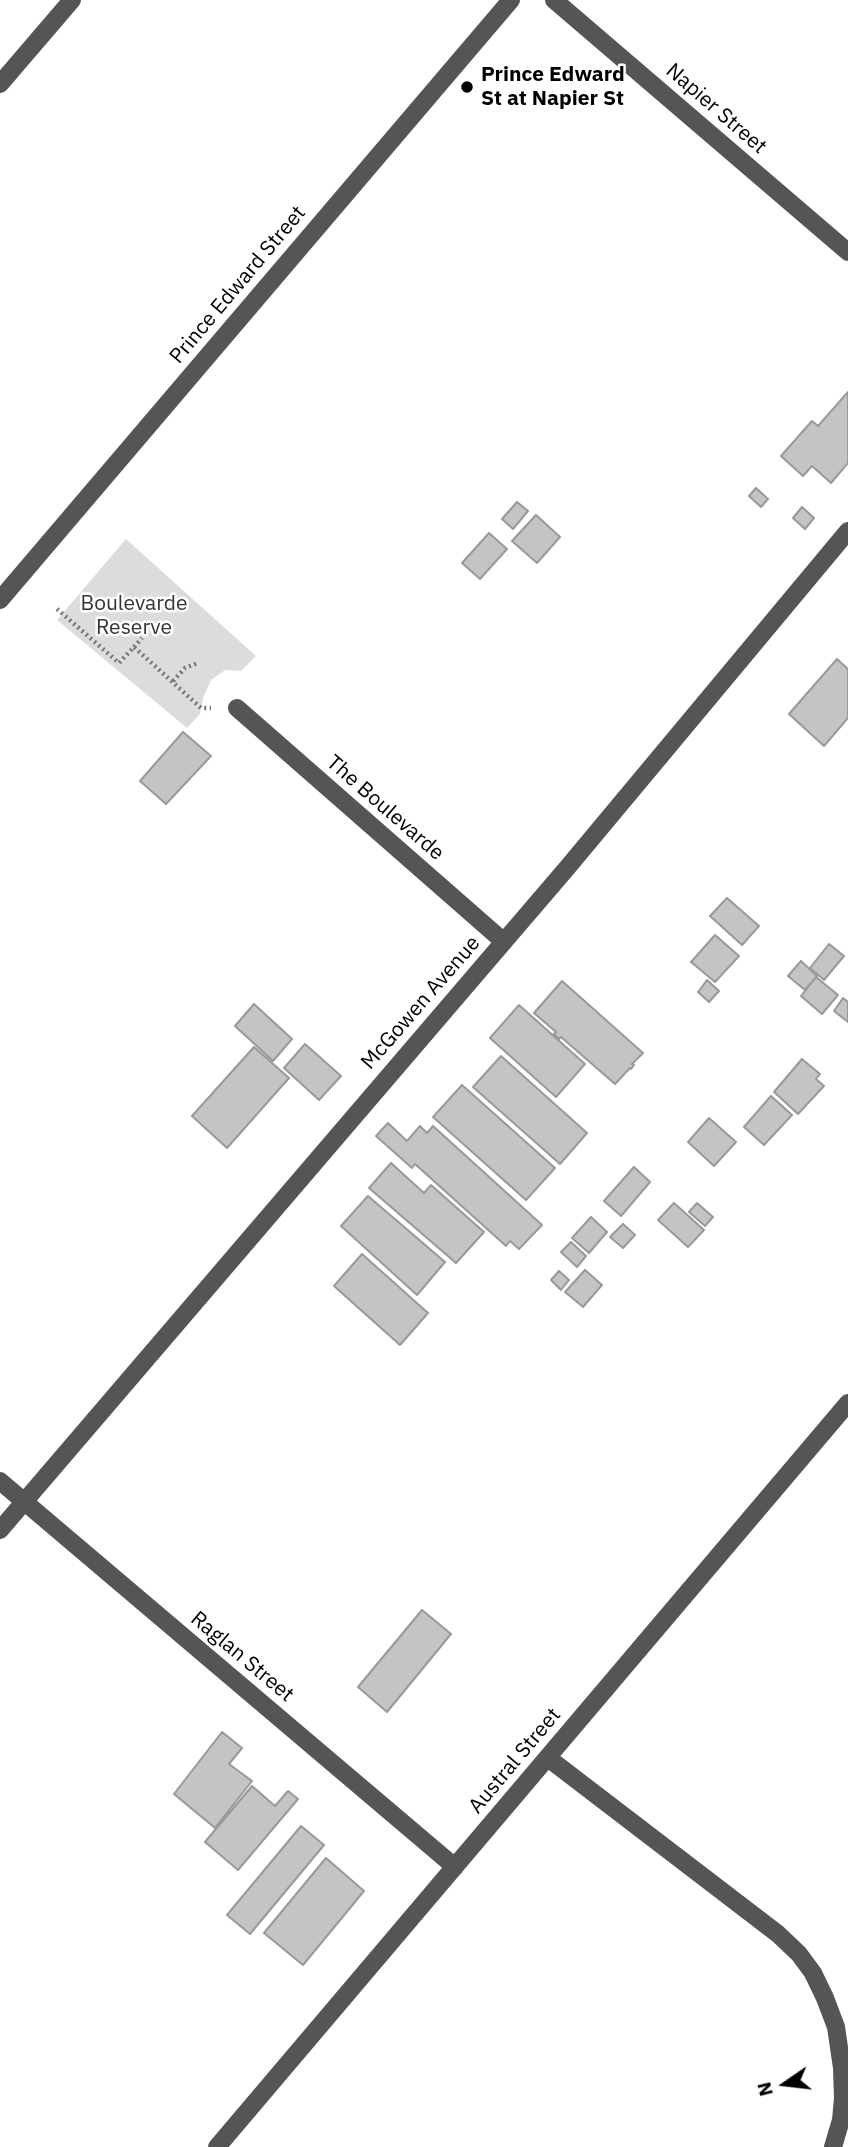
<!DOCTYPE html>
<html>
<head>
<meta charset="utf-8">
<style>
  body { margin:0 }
  #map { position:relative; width:848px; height:2147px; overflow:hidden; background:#fff; font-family:"IBM Plex Sans",sans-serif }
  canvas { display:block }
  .north { position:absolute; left:750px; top:2049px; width:70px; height:70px; -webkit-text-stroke:5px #fff; paint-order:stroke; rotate:256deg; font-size:19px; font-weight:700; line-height:28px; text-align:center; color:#000 }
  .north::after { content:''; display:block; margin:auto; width:24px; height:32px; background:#000; clip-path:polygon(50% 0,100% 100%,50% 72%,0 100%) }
</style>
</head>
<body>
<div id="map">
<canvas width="848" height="2147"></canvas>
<div class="north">N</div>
</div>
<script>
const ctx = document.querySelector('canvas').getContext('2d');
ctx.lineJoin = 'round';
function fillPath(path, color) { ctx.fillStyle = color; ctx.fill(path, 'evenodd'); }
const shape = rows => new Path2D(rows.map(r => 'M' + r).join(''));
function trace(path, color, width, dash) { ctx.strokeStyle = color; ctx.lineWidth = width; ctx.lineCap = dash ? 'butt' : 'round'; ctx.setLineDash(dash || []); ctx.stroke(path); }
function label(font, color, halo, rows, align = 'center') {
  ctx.font = font + ' "IBM Plex Sans",sans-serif'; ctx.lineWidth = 5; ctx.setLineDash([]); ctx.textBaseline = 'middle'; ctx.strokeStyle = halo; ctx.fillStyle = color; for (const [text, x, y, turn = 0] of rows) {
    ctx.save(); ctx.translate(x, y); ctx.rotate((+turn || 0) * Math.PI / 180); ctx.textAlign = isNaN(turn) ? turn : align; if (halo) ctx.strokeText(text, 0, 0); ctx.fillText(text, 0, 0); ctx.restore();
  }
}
fillPath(shape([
  [126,539,256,656,241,671,225,670,211,680,203,698,200,714,187,728,57,620]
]), '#dcdcdc');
const building = shape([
  [848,392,848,463,831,483,812,466,803,476,781,456,812,421,818,426,848,392],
  [756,488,768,499,761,507,749,496,756,488],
  [517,502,528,511,513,529,502,519,517,502],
  [802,507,814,518,805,529,793,518,802,507],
  [536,515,560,537,537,563,512,541,536,515],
  [489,533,507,549,480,579,462,563,489,533],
  [837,659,848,669,848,718,824,746,789,714,837,659],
  [183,732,211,756,166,804,140,781,183,732],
  [727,898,759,926,742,945,710,916,727,898],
  [715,935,739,956,715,982,691,962,715,935],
  [829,944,844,956,824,980,810,968,829,944],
  [801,961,817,976,805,990,788,976,801,961],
  [816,977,838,995,822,1014,801,996,816,977],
  [707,980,719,991,709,1002,698,992,707,980],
  [562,981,643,1053,632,1064,634,1065,631,1069,630,1068,615,1084,561,1037,559,1039,554,1034,556,1032,534,1013,562,981],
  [843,998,848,1002,848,1022,834,1011,843,998],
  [254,1004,292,1039,273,1061,235,1026,254,1004],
  [519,1005,585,1064,556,1097,490,1038,519,1005],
  [305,1044,341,1076,319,1100,284,1068,305,1044],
  [254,1047,289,1078,227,1148,192,1116,254,1047],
  [501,1056,587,1133,560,1164,473,1087,501,1056],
  [802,1059,820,1074,816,1079,824,1086,798,1114,774,1092,802,1059],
  [462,1085,555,1168,526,1200,433,1117,462,1085],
  [771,1096,792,1115,764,1145,744,1127,771,1096],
  [709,1118,736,1142,714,1166,688,1142,709,1118],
  [388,1123,407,1141,420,1126,427,1133,433,1126,542,1225,519,1249,510,1241,506,1246,415,1164,412,1168,376,1136,388,1123],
  [391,1163,424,1193,431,1185,484,1232,456,1263,369,1188,391,1163],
  [634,1167,650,1182,621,1216,604,1201,634,1167],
  [368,1196,445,1262,417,1295,341,1226,368,1196],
  [674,1203,704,1230,688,1247,658,1220,674,1203],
  [697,1203,713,1217,705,1226,689,1212,697,1203],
  [591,1217,607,1232,589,1253,572,1238,591,1217],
  [623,1224,635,1235,623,1248,610,1237,623,1224],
  [571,1242,586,1256,577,1267,561,1252,571,1242],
  [362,1254,428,1313,400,1345,334,1286,362,1254],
  [585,1270,602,1285,583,1307,565,1292,585,1270],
  [559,1271,569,1280,561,1290,551,1280,559,1271],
  [422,1610,451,1634,387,1712,358,1687,422,1610],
  [222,1732,242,1748,229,1764,252,1781,215,1828,174,1794,222,1732],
  [252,1786,275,1806,288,1791,298,1799,238,1870,205,1842,252,1786],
  [301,1826,324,1845,250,1934,227,1915,301,1826],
  [326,1858,364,1891,303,1965,264,1933,326,1858]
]);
fillPath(building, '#c4c4c4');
trace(building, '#999', 2);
trace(shape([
  [57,609,119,663,134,647,201,708,211,708],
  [134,647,142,638],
  [173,681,185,668,198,663]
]), '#777', 4.5, [2, 3.5]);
trace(shape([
  [554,0,848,252],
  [0,84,72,0],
  [0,600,511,0],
  [237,708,503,941],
  [0,1481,455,1867],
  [0,1530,567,868,848,531],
  [548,1758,778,1934,799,1954,813,1973,825,1998,836,2027,842,2068,843,2098,841,2120,833,2147],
  [217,2147,848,1403]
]), '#555', 18);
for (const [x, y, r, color] of [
  [467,87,7,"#000"]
]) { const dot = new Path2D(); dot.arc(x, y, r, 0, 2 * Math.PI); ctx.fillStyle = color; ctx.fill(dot); trace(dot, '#fff', 2.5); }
label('bold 21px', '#000', '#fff', [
  ["Prince Edward",481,75],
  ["St at Napier St",481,99]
], 'left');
label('21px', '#000', '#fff', [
  ["Napier Street",716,109,41],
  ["Prince Edward Street",238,285,-50],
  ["The Boulevarde",385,808,41],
  ["McGowen Avenue",421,1003,-49],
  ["Raglan Street",242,1657,40],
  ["Austral Street",515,1761,-50]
]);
label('21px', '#333', '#fff', [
  ["Boulevarde",134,604],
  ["Reserve",134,628]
]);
</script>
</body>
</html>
